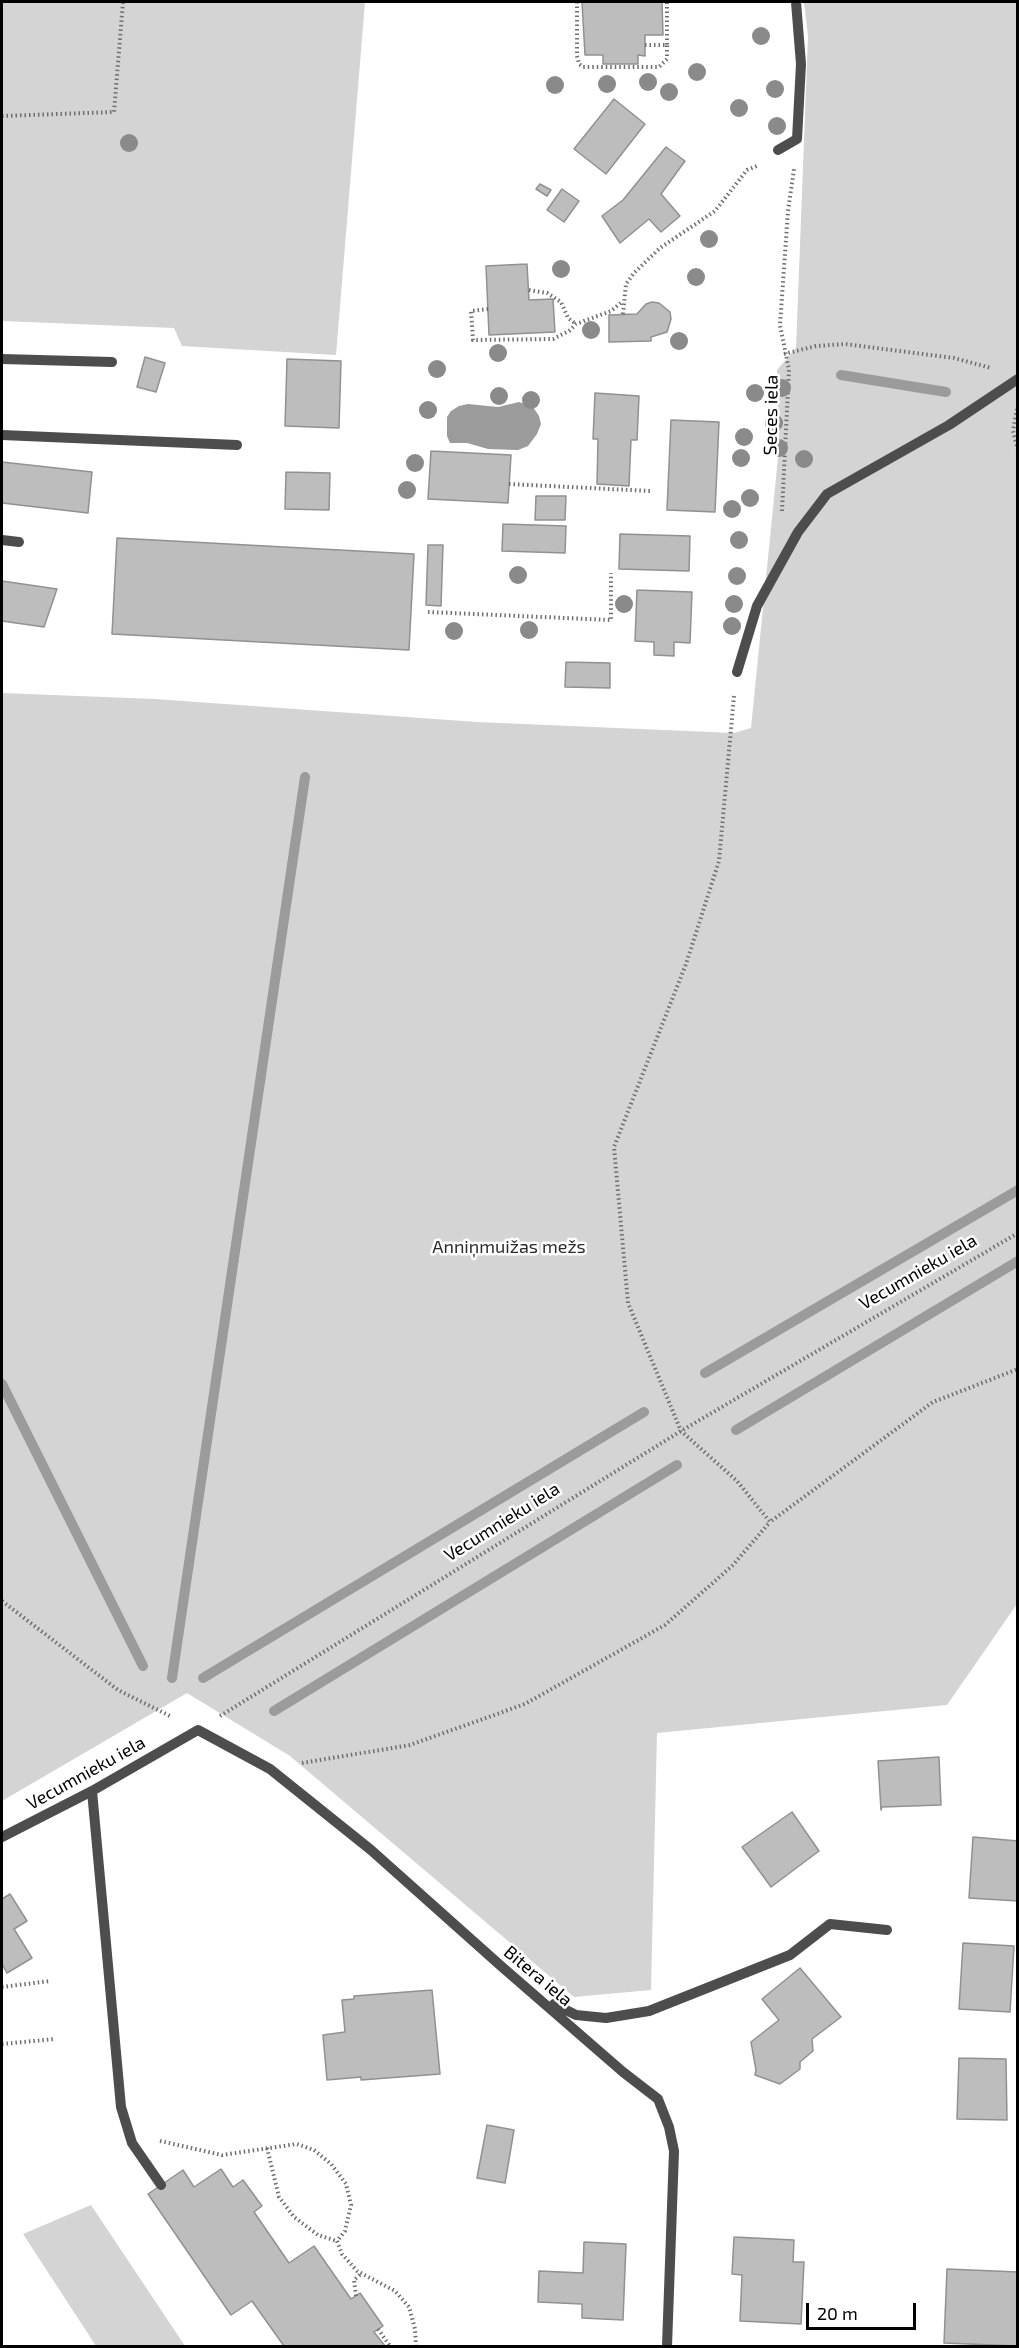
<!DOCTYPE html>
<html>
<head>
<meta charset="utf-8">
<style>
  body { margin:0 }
  #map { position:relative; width:1019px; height:2348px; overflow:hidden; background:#fff; font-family:"Exo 2",sans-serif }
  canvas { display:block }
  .frame { position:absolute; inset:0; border:3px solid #000; pointer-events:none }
  .scale { position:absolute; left:806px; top:2303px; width:110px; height:27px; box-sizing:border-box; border:3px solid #000; border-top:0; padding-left:8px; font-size:18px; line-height:21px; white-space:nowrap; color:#000; -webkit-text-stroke:4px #fff; paint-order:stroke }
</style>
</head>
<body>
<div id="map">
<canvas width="1019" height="2348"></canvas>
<div class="frame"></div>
<div class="scale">20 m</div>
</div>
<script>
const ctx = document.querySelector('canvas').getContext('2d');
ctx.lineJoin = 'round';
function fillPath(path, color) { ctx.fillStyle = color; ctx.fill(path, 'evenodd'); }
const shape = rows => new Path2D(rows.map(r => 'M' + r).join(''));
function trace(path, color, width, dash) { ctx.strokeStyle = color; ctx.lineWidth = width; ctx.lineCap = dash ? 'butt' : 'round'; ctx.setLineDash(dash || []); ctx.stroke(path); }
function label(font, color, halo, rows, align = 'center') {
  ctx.font = font + ' "Exo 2",sans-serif'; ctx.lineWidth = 5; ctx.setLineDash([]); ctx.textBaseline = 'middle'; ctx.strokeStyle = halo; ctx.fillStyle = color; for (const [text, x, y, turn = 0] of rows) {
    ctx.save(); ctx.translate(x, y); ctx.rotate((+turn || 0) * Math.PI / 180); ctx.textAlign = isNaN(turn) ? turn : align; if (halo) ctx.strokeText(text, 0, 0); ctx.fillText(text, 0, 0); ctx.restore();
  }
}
fillPath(shape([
  [2,2,365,2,336,355,182,346,174,328,2,321],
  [804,2,1017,2,1017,1604,947,1705,657,1733,651,1990,574,1997,290,1756,187,1693,2,1801,2,693,155,699,477,722,734,733,751,728,779,448,777,370,796,348,808,37],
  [91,2205,185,2346,96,2346,23,2234]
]), '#d4d4d4');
fillPath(shape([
  [519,402,533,407,539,416,541,424,537,434,528,446,518,450,488,449,467,443,450,443,447,436,447,417,451,411,459,406,468,404,498,407]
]), '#9b9b9b');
trace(shape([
  [841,375,946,392],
  [705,1373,1018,1190],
  [2,1384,143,1666],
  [736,1430,1018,1261],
  [172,1678,305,777],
  [203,1678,644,1412],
  [274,1711,677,1465]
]), '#9b9b9b', 10);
const building = shape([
  [582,2,662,2,663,35,645,35,645,56,638,55,638,64,603,64,603,55,585,55,582,2],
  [614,99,645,124,606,174,574,149,614,99],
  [666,147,685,161,661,194,680,216,661,232,649,219,620,243,602,216,623,200,666,147],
  [540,184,551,190,547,196,536,189,540,184],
  [562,189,579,201,564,222,547,210,562,189],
  [527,264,529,300,553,299,555,332,489,335,486,266,527,264],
  [652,302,659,303,670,312,671,319,667,332,651,337,651,341,609,342,609,315,637,314,646,304,652,302],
  [145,357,165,363,156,392,137,387,145,357],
  [287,359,341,361,339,428,285,426,287,359],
  [595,393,639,396,637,440,631,440,629,486,597,484,598,439,593,439,595,393],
  [671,420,719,422,715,512,667,510,671,420],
  [431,451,511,455,508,503,428,499,431,451],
  [2,462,92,472,88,513,2,503,2,462],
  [286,472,330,473,329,510,285,509,286,472],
  [536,496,566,496,565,520,535,520,536,496],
  [503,524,566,526,565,553,502,551,503,524],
  [620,534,690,536,689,571,619,569,620,534],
  [117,538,414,554,409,650,112,634,117,538],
  [428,545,443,545,441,606,426,605,428,545],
  [2,581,57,589,44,627,2,621,2,581],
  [637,590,692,592,690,643,674,642,674,656,654,655,654,642,635,641,637,590],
  [566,662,610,663,610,688,565,687,566,662],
  [939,1757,941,1805,882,1807,881,1810,878,1761,939,1757],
  [792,1812,819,1851,771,1887,742,1847,792,1812],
  [973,1837,1018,1841,1018,1901,969,1898,973,1837],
  [10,1894,27,1921,14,1929,32,1958,7,1973,2,1964,2,1899,10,1894],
  [963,1943,1014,1946,1010,2012,959,2009,963,1943],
  [800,1968,841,2017,812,2039,813,2051,800,2062,800,2069,780,2084,755,2075,756,2070,751,2042,779,2020,762,1999,800,1968],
  [432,1990,440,2074,361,2080,361,2077,327,2080,323,2035,345,2032,342,2000,354,1999,354,1996,432,1990],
  [959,2058,1006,2059,1007,2120,957,2119,959,2058],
  [487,2125,514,2130,505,2183,477,2178,487,2125],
  [221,2169,233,2187,243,2180,262,2206,254,2212,289,2263,314,2246,351,2299,360,2293,383,2326,374,2332,385,2346,284,2346,252,2301,231,2315,148,2194,183,2170,194,2187,221,2169],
  [734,2237,794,2240,793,2262,804,2262,801,2324,740,2321,742,2275,732,2274,734,2237],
  [584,2242,626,2244,623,2320,582,2318,582,2304,538,2302,539,2271,583,2273,584,2242],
  [947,2269,1018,2272,1018,2346,944,2343,947,2269]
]);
fillPath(building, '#bdbdbd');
trace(building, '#919191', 1.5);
trace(shape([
  [577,2,577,56,579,64,583,67,659,67,667,59,667,45],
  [645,45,667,45,667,2],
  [2,116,114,112,123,2],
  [529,290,547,293,561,302,568,318,576,324],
  [488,309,471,311,473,340,553,339,569,331,576,324,611,311,622,302],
  [623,314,626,284,634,273,660,248,715,211,747,170,759,165],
  [784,354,816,346,845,344,954,358,991,368],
  [1017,409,1013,431,1018,450],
  [509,484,650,491],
  [782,511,789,370,780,325,788,211,794,169],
  [428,612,611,620,611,573],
  [734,696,719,861,686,964,614,1147,628,1303,681,1431,737,1481,770,1522,933,1402,1018,1369],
  [2,1601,118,1690,172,1717],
  [220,1716,681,1431,1018,1233],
  [302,1763,410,1745,525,1704,665,1625,732,1566,770,1522],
  [2,1987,50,1981],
  [2,2044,55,2039],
  [160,2141,222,2155,297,2144,314,2150,331,2164,346,2184,351,2205,345,2231,337,2241,342,2254,357,2271,395,2291,409,2307,415,2329,416,2346],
  [267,2148,279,2197,294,2217,318,2235,337,2241],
  [356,2296,354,2280,361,2274],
  [378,2329,390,2346]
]), '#6f6f6f', 4, [1.5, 3]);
trace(shape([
  [778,150,797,139,801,64,796,2],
  [2,359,112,362],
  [2,435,237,445],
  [2,540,19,542],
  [737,672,757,606,798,532,827,494,949,425,1018,379],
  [92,1791,121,2107,132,2143,161,2185],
  [2,1837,92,1791,198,1730,270,1769,371,1850,501,1966,623,2072,658,2099,669,2127,674,2151,667,2346],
  [554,2004,576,2015,606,2018,649,2011,790,1955,830,1924,887,1930]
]), '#4d4d4d', 10);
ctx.fillStyle = '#8a8a8a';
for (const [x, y] of [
  [761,36],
  [697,72],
  [648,82],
  [607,84],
  [555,85],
  [775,89],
  [669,92],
  [739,108],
  [777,126],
  [129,143],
  [709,239],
  [561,269],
  [696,277],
  [591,330],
  [679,341],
  [498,353],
  [437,369],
  [782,388],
  [755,393],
  [499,396],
  [531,400],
  [428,410],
  [774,423],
  [744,437],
  [779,448],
  [741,458],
  [804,459],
  [415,463],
  [407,490],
  [750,498],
  [732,509],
  [739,540],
  [518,575],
  [737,576],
  [624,604],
  [734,604],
  [732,626],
  [529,630],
  [454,631]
]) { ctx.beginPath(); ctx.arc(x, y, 9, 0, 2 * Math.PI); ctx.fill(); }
label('18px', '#000', '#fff', [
  ["Seces iela",771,415,-89],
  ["Vecumnieku iela",918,1272,-30],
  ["Vecumnieku iela",502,1522,-32],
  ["Vecumnieku iela",86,1773,-29],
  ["Bitera iela",538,1976,40]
]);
label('18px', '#2b2b2b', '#fff', [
  ["Anniņmuižas mežs",509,1247]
]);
</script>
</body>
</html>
